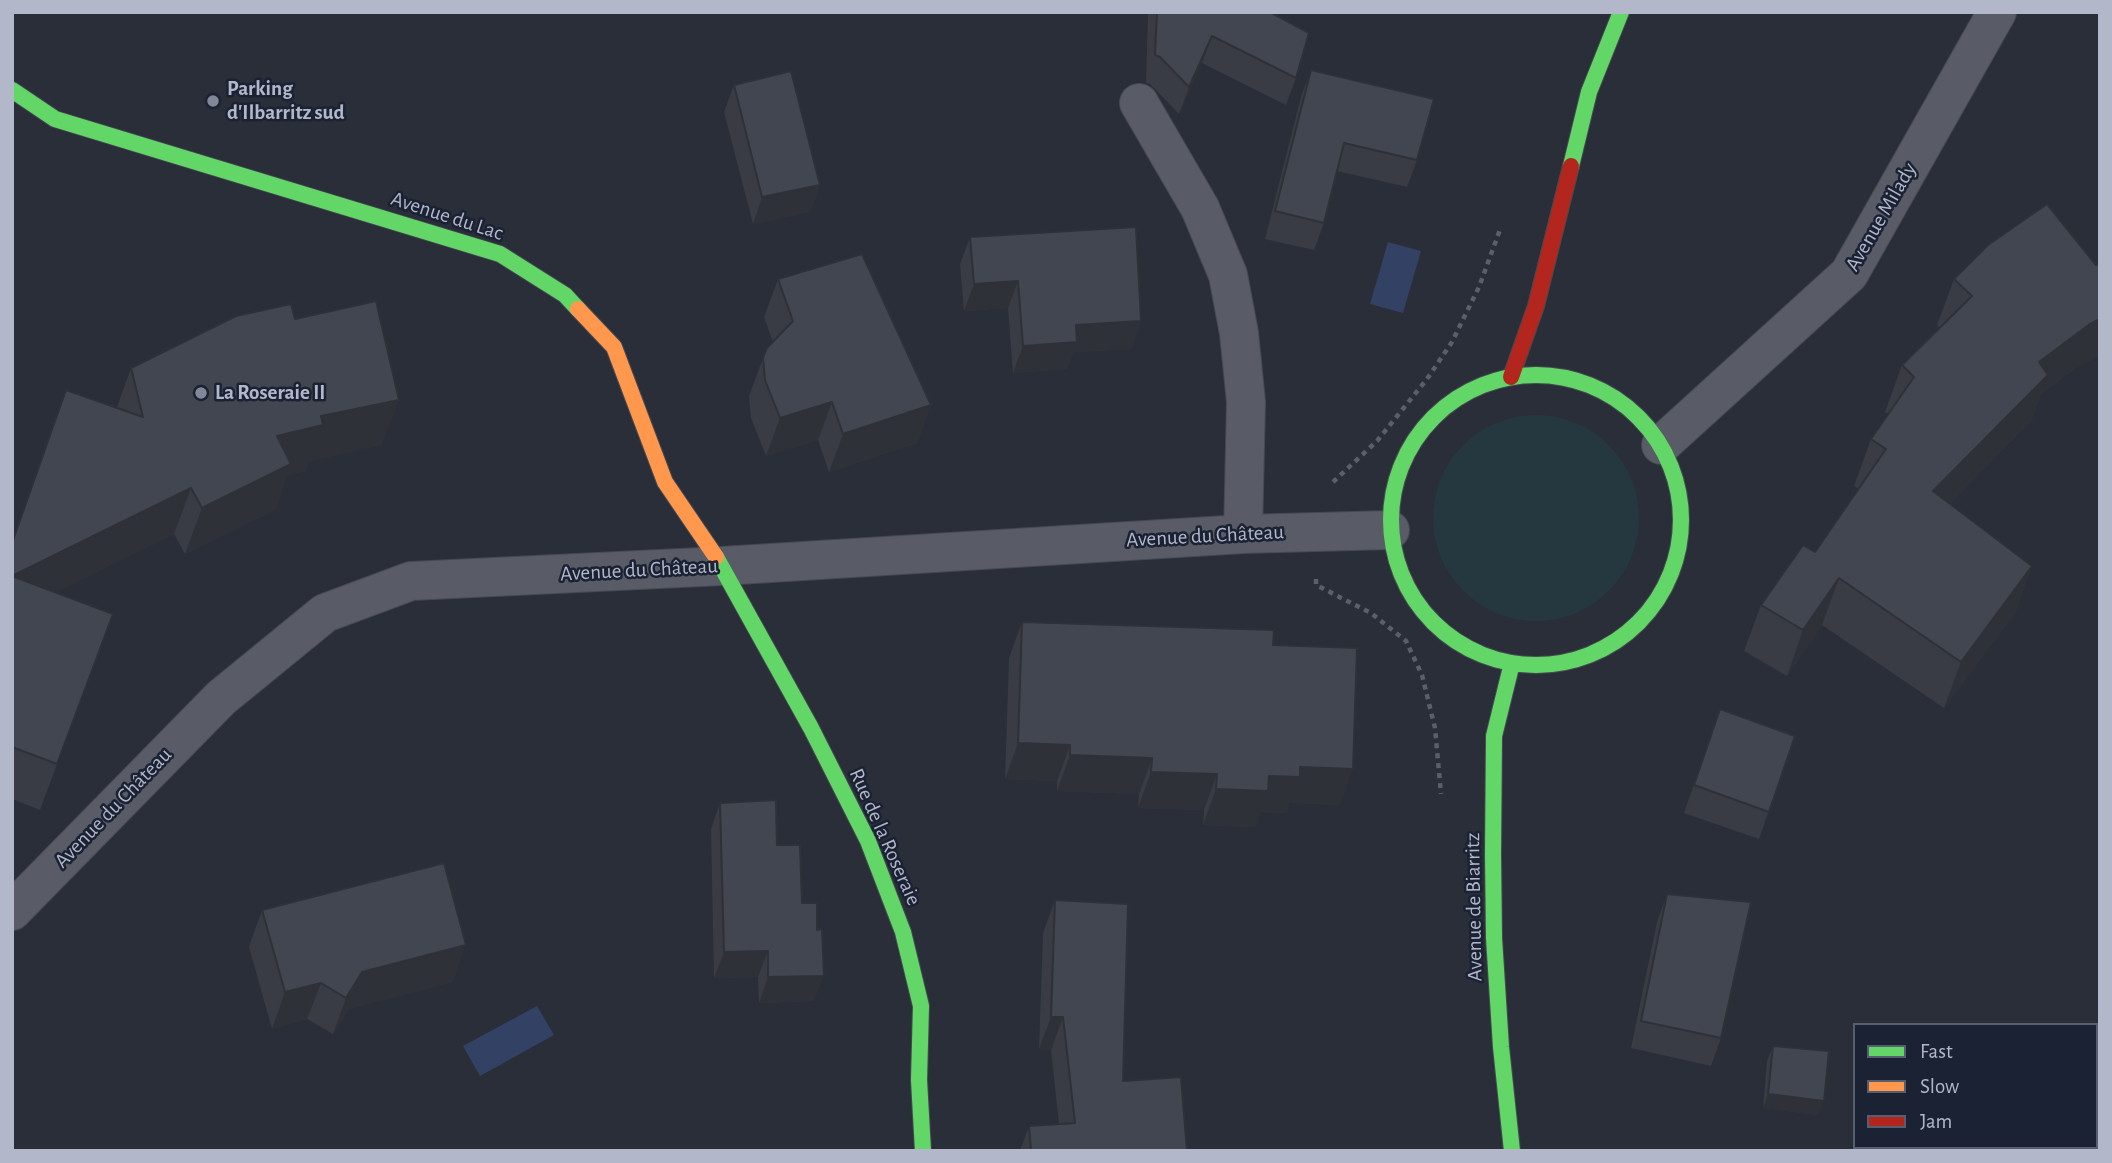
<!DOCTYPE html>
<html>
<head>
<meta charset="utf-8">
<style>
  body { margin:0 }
  #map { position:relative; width:2112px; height:1163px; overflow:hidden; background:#292e39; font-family:"Alegreya Sans",sans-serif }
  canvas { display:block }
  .frame { position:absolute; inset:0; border:14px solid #b2b8ca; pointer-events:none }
  .legend { position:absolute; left:1853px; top:1023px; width:245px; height:126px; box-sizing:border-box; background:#1b2234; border:2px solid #575e70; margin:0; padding:9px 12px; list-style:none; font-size:21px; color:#b2b8ca }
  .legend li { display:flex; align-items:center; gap:14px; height:35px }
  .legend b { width:35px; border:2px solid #575e70 }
</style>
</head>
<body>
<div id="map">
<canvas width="2112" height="1163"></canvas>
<div class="frame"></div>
<ul class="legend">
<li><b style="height:9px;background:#63d668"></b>Fast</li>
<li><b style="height:9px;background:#ff974d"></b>Slow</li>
<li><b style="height:9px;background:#b3261e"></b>Jam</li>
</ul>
</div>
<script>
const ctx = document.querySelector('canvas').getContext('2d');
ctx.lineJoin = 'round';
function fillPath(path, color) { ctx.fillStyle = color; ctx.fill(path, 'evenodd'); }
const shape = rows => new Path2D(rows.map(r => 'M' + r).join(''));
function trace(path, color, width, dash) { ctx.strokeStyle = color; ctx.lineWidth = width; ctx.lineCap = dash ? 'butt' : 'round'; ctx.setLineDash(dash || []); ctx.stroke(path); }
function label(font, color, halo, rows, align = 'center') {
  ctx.font = font + ' "Alegreya Sans",sans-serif'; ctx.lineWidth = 5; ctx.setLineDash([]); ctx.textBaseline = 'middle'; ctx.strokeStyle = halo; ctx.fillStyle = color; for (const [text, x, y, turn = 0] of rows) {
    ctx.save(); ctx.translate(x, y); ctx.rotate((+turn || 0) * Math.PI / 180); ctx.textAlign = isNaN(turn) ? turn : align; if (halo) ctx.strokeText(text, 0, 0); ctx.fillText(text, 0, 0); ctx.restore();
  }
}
fillPath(shape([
  '1433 518a103 103 0 1 1 206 0a103 103 0 1 1-206 0Z'
]), '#253840');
fillPath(shape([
  [1388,242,1421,251,1403,313,1370,304],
  [537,1006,554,1035,480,1076,463,1046]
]), '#334164');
const street = shape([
  [1139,103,1200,208,1228,275,1239,333,1246,402,1243,534],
  [1661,445,1849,274,1997,12],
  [12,911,221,698,325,613,411,581,722,566,1243,534,1390,530]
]);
const fast = shape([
  [12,90,55,119,500,254,565,295,578,309],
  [1571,166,1589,92,1621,12],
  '1391 520a145 145 0 1 1 290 0a145 145 0 1 1-290 0Z',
  [716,557,811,728,868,841,903,932,921,1006,919,1080,923,1151],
  [1512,663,1494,736,1493,854,1494,938,1501,1047,1512,1151]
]);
const slow = shape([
  [578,309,614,347,665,482,716,557]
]);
const jam = shape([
  [1511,377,1536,306,1571,166]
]);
trace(street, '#454952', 40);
trace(fast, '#454952', 18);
trace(slow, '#454952', 18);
trace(jam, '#454952', 18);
trace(shape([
  [1333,482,1377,441,1427,379,1452,342,1479,287,1501,227],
  [1316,579,1316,585,1371,613,1406,641,1422,675,1435,728,1441,794]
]), '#5b6068', 4.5, [5, 5]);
trace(street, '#595c66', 38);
trace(fast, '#63d668', 16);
trace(slow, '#ff974d', 16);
trace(jam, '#b3261e', 16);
fillPath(shape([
  [1148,12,1270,12,1296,78,1286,105,1202,63,1179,114,1150,84,1146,83],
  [1311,70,1417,160,1407,187,1337,171,1324,223,1314,250,1265,239,1301,97],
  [734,85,820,185,810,212,753,224,724,112],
  [970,237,1141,321,1131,349,1073,352,1067,369,1013,373,1008,308,964,311,960,264],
  [778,279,931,405,917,443,829,472,818,440,766,456,751,418,749,396,763,358,773,342,764,317],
  [1954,279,2073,370,2041,394,2031,421,1949,504,2032,566,2015,613,1944,708,1822,625,1787,676,1744,651,1761,605,1815,552,1858,489,1854,486,1871,439,1888,414,1885,412,1902,365,1940,328,1937,325],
  [295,319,382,445,309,461,306,471,287,475,275,510,185,554,174,534,56,592,113,614,40,810,12,799,12,542,66,390,117,407,131,368],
  [1022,622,1273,645,1340,805,1290,803,1286,813,1260,812,1255,827,1203,825,1204,810,1138,808,1139,794,1057,791,1057,781,1005,779,1009,658],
  [1720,709,1795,736,1759,839,1684,813],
  [720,803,777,845,802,903,814,1001,759,1003,758,977,714,978,711,829],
  [1667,894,1721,1038,1711,1066,1631,1048,1657,922],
  [1055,900,1123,1081,1187,1151,1020,1151,1029,1126,1059,1124,1051,1050,1039,1049,1043,933],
  [262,910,453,982,349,1009,333,1034,307,1019,272,1029,249,947],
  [1773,1046,1818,1115,1763,1108,1767,1061]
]), '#393c45');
fillPath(shape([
  [1212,36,1202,63,1179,114,1189,87],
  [820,185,810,212,753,224,762,197],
  [1018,281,1008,308,964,311,974,284],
  [2100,319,2100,356,2073,370,2041,394,2031,421,1916,537,1933,491,2039,362,2090,324],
  [1141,321,1131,349,1073,352,1067,369,1013,373,1023,346,1076,325],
  [399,400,382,445,309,461,306,471,287,475,275,510,185,554,202,508,277,436,321,416],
  [832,402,818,440,766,456,780,418],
  [931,405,917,443,829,472,843,434],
  [191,488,174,534,12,614,12,576],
  [2032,566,2015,613,1944,708,1961,662],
  [1839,578,1822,625,1787,676,1803,630],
  [1018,743,1070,745,1057,781,1005,779],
  [1070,755,1152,758,1139,794,1057,791],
  [1300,767,1353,769,1340,805,1290,803,1286,813,1260,812,1255,827,1203,825,1216,789],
  [1151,772,1217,774,1204,810,1138,808],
  [466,945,453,982,349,1009,333,1034,346,998,362,972],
  [768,951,758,977,714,978,724,952],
  [824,976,814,1001,759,1003,768,977],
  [321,983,307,1019,272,1029,285,992],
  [1051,1017,1063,1017,1051,1050,1039,1049],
  [1768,1094,1824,1101,1818,1115,1763,1108]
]), '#2e3138');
const building = shape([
  [1157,12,1270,12,1309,33,1296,78,1212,36,1189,87,1160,57,1155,55,1157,12],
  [1311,70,1434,99,1417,160,1344,143,1324,223,1275,211,1311,70],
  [791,71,820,185,762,197,734,85,791,71],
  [2047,204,2096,265,2100,263,2100,319,2090,324,2039,362,2048,375,1933,491,2032,566,1961,662,1839,578,1803,630,1761,605,1803,545,1815,552,1886,449,1871,439,1914,377,1902,365,1972,296,1954,279,1988,245,2047,204],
  [1136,227,1141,321,1076,325,1077,342,1023,346,1018,281,974,284,970,237,1136,227],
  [862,254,931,405,843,434,832,402,780,418,765,380,763,358,767,348,793,321,778,279,862,254],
  [376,301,399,400,321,416,323,425,277,436,291,464,202,508,191,488,12,576,113,614,57,764,12,747,12,543,66,390,143,417,131,368,236,316,291,304,295,319,376,301],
  [1022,622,1274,630,1273,645,1357,648,1353,769,1300,767,1300,777,1269,776,1268,791,1216,789,1217,774,1151,772,1152,758,1070,755,1070,745,1018,743,1022,622],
  [1720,709,1795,736,1769,812,1694,785,1720,709],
  [776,800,777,845,800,845,802,903,817,903,817,930,822,929,824,976,768,977,768,951,724,952,720,803,776,800],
  [444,863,466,945,362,972,346,998,321,983,285,992,262,910,444,863],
  [1667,894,1751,902,1721,1038,1641,1021,1667,894],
  [1055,900,1128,904,1123,1081,1181,1077,1187,1151,1031,1151,1029,1126,1075,1123,1063,1017,1051,1017,1055,900],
  [1773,1046,1829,1051,1824,1101,1768,1094,1773,1046]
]);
fillPath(building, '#424650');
trace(building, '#2e3138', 2);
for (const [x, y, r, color] of [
  [213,101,7,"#828897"],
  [201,393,7,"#828897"]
]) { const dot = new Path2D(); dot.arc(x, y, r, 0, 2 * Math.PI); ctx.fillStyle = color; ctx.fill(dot); trace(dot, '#1b2234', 2.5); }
label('bold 21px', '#b2b8ca', '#1b2234', [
  ["Parking",227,89],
  ["d'Ilbarritz sud",227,113],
  ["La Roseraie II",215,393]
], 'left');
label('21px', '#b2b8ca', '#1b2234', [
  ["Avenue du Lac",447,216,18],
  ["Avenue Milady",1881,217,-60],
  ["Avenue du Château",1205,536,-3],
  ["Avenue du Château",639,570,-3],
  ["Avenue du Château",113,808,-46],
  ["Rue de la Roseraie",885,837,66],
  ["Avenue de Biarritz",1474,907,-91]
]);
</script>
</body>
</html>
